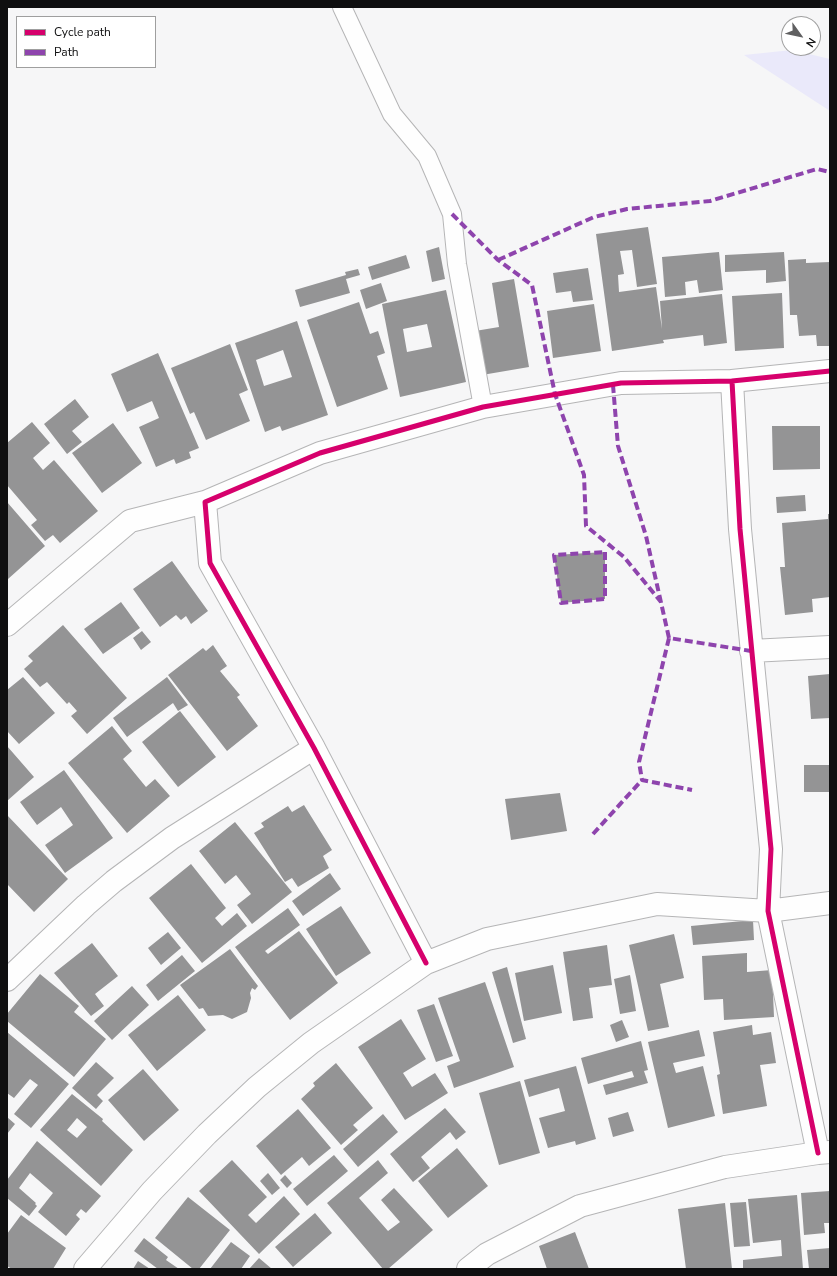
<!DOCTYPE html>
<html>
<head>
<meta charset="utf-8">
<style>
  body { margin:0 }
  #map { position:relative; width:837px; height:1276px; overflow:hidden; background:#f6f6f7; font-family:"Nunito Sans",sans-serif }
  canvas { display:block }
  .frame { position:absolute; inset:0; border:8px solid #0f0f10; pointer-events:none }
  .legend { position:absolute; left:16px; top:16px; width:140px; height:52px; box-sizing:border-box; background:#fff; border:1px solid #9f9f9f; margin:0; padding:5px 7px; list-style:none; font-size:12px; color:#0f0f10 }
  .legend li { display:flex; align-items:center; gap:8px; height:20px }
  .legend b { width:20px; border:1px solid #9f9f9f }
  .north { position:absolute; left:781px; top:16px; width:40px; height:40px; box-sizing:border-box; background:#fff; border:1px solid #9f9f9f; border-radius:50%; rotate:123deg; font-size:11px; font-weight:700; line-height:16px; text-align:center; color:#0f0f10 }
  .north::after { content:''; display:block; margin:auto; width:14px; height:18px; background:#606061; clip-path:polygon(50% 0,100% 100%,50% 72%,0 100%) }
</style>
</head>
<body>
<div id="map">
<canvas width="837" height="1276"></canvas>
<div class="frame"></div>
<ul class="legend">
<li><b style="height:5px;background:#d6006c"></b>Cycle path</li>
<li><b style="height:5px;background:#8e44ad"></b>Path</li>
</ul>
<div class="north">N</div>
</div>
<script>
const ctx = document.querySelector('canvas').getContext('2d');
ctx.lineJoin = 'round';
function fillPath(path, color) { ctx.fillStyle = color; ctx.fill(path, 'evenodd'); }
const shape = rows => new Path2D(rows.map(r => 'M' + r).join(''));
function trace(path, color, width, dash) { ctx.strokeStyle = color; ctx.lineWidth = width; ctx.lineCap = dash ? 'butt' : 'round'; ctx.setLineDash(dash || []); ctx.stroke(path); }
fillPath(shape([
  [792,50,830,59,830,111,744,55]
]), '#eae9fa');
fillPath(shape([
  [648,227,657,284,637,287,632,250,620,251,624,274,618,275,619,292,656,287,662,329,660,301,722,294,727,343,704,346,703,335,663,340,664,343,612,351,596,234],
  [439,247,445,279,432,282,426,251],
  [719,252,723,290,699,293,697,280,685,282,686,295,665,297,662,257],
  [784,252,786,281,766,283,766,270,725,272,725,255],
  [406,255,410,268,372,280,368,267],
  [806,259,806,263,830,262,830,346,817,346,816,335,799,336,797,315,790,315,788,260],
  [588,268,593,300,573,302,571,291,556,293,553,273],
  [358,269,360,275,346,279,350,293,300,307,295,290,346,275,345,272],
  [514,279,529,367,482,375,475,331,499,327,492,283],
  [381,283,387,301,366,309,360,290],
  [446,290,466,382,400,397,382,304],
  [427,324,432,347,407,352,403,329],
  [782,293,784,348,735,351,732,296],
  [359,302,370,334,378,331,385,353,377,356,388,389,337,407,307,320],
  [594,304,601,351,553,358,547,311],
  [297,321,328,415,282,431,280,426,265,432,235,343],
  [283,350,292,377,264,386,256,360],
  [230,344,248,390,239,394,250,421,206,440,194,412,190,414,171,368],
  [158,353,199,448,189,452,191,458,176,464,174,459,156,467,139,427,159,418,152,401,127,412,111,374],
  [75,399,89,417,72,431,82,442,67,454,44,424],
  [32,422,50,443,33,458,43,470,54,460,98,511,60,543,53,535,45,541,31,525,37,520,7,485,7,443],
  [113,423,142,463,102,493,72,453],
  [772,426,820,426,820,469,773,470],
  [805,495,806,511,777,513,776,497],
  [7,502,45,546,8,579,7,579],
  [828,514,830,514,830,533,829,533,830,597,812,599,813,612,785,615,780,567,785,567,782,523,828,519],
  [605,552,605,599,561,603,554,555],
  [172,561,208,611,191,624,186,616,181,620,176,615,160,627,133,589],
  [121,602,140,628,103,654,84,629],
  [63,625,127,698,87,734,71,716,77,711,69,702,67,704,47,682,40,687,24,669,33,661,28,656],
  [142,631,151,642,141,650,133,638],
  [213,645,227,666,220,671,240,695,237,697,258,726,227,751,168,675,203,648,206,651],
  [830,674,830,718,811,719,808,676],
  [23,677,55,713,19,744,7,731,7,690],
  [167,677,188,705,178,711,173,703,127,737,113,718],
  [180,711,216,757,178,787,142,742],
  [112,726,132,751,123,759,146,787,155,779,170,796,127,833,68,763],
  [7,746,34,777,7,801],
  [804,765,830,765,830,792,804,792],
  [64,770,113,838,65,873,45,845,73,825,61,807,37,825,20,802],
  [560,793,567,831,511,840,505,799],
  [304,805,332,850,323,856,329,868,298,887,292,878,285,882,254,833,264,827,261,823,288,806,292,812],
  [7,815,68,879,34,912,7,884],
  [235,822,292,892,252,924,237,905,251,894,236,875,225,884,199,851],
  [191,864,226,908,215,918,222,926,237,913,247,926,202,963,149,898],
  [330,873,341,889,303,916,292,901],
  [341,906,371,953,336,976,306,929],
  [288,908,300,925,265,951,268,954,299,931,338,983,290,1020,235,947],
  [753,920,754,940,693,945,691,926],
  [168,932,181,948,161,965,148,948],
  [674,934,684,978,660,984,669,1027,648,1031,629,945],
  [92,943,118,976,95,994,104,1006,91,1016,54,973],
  [607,945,612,985,589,988,593,1018,573,1021,563,952],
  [230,949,258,986,255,990,252,988,250,993,251,998,247,1012,232,1019,223,1015,208,1016,203,1008,199,1009,180,985],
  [747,953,747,972,772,970,774,1017,724,1020,723,999,704,1000,702,956],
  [182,955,195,971,158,1001,146,985],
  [553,965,562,1013,524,1021,515,973],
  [507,967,526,1039,513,1043,492,972],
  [40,974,79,1006,74,1012,106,1039,74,1077,7,1021,7,1014],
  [630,975,636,1011,620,1014,614,979],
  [485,982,514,1067,454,1088,447,1066,460,1061,438,998],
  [132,986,149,1005,112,1040,94,1021],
  [178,995,206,1030,157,1071,128,1035],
  [434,1004,453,1056,436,1062,417,1010],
  [401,1019,426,1059,403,1073,412,1087,435,1073,448,1093,405,1120,358,1047],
  [622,1020,629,1037,616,1042,610,1025],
  [752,1025,753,1035,771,1032,776,1063,760,1065,767,1106,723,1114,717,1075,720,1074,713,1032],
  [699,1030,705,1056,673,1063,676,1073,703,1066,715,1116,668,1128,648,1042],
  [7,1032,69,1084,31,1128,14,1114,38,1085,30,1079,14,1098,7,1093],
  [641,1041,648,1070,644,1071,648,1083,606,1095,603,1085,634,1077,632,1071,588,1084,581,1058],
  [96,1062,114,1078,97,1095,103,1101,96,1109,72,1088],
  [336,1063,373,1108,353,1125,358,1130,341,1145,301,1099,315,1086,313,1083],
  [576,1066,596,1139,576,1145,575,1141,548,1148,539,1118,565,1111,559,1088,529,1097,524,1080],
  [143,1069,179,1110,144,1141,108,1100],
  [520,1081,540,1153,499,1165,479,1093],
  [72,1094,103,1119,102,1121,133,1150,101,1186,40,1130],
  [77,1118,87,1127,77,1138,67,1130],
  [445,1108,466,1132,456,1140,450,1132,421,1157,430,1168,413,1182,390,1154],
  [298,1109,331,1148,309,1166,302,1157,281,1175,256,1146],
  [628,1112,634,1131,613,1137,608,1118],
  [383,1114,398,1132,358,1167,343,1149],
  [7,1117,15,1124,7,1134],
  [37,1141,101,1196,86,1213,81,1209,76,1215,80,1219,66,1236,38,1212,53,1193,30,1173,19,1188,36,1203,35,1204,37,1206,29,1216,7,1198,7,1180],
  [457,1148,488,1186,448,1218,418,1181],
  [334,1155,348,1171,307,1206,293,1189],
  [232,1160,267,1197,248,1215,256,1223,284,1196,300,1214,259,1254,199,1191],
  [378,1160,388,1173,359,1198,388,1231,400,1222,381,1200,394,1188,433,1230,388,1269,383,1269,327,1203],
  [268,1173,280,1188,272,1195,260,1181],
  [285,1175,292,1183,287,1188,280,1180],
  [830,1191,830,1223,824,1223,825,1233,804,1235,801,1193],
  [797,1195,803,1269,743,1269,743,1260,782,1256,781,1240,753,1243,748,1199],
  [188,1197,230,1230,199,1269,193,1269,155,1238],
  [746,1202,750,1246,734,1247,730,1203],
  [725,1203,732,1269,686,1269,678,1209],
  [315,1213,332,1233,293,1267,275,1247],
  [21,1215,66,1248,53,1269,12,1269,7,1266,7,1234],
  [575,1232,589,1269,547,1269,539,1246],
  [144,1238,168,1257,166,1260,179,1269,158,1269,134,1251],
  [231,1242,250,1256,241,1269,210,1269],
  [830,1248,830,1269,809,1269,807,1250],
  [259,1258,272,1269,249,1269],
  [138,1261,150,1269,133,1269]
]), '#949495');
const lane = shape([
  [342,7,392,114,427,156,452,214,457,264,483,407]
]);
const street = shape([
  [7,625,130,521,205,502],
  [751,651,830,647],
  [426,963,314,748,210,563,205,502,320,453,483,407,621,383,732,381],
  [7,980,86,905,114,881,172,838,314,748],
  [818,1153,768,911,771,849,740,529,732,381,830,371],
  [85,1269,152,1191,207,1134,257,1087,311,1043,426,963,487,939,657,904,768,911,830,903],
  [468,1269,487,1254,580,1206,725,1167,818,1153,830,1152]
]);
trace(lane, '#b5b5b6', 20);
trace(street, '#b5b5b6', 24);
trace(lane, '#fefefe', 18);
trace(street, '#fefefe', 22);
trace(shape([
  [452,214,498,260,532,285,555,394,584,475,586,526,624,557,661,602],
  [498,260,594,217,627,209,710,201,817,169,830,172],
  [613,385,618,446,646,536,669,638,751,651],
  [605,552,605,599,561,603,554,555,605,552],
  [669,638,639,762,642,780,692,790],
  [593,834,642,780]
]), '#8e44ad', 4, [8, 4]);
trace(shape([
  [426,963,314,748,210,563,205,502,320,453,483,407,621,383,732,381],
  [818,1153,768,911,771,849,740,529,732,381,830,371]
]), '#d6006c', 5);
</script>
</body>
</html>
